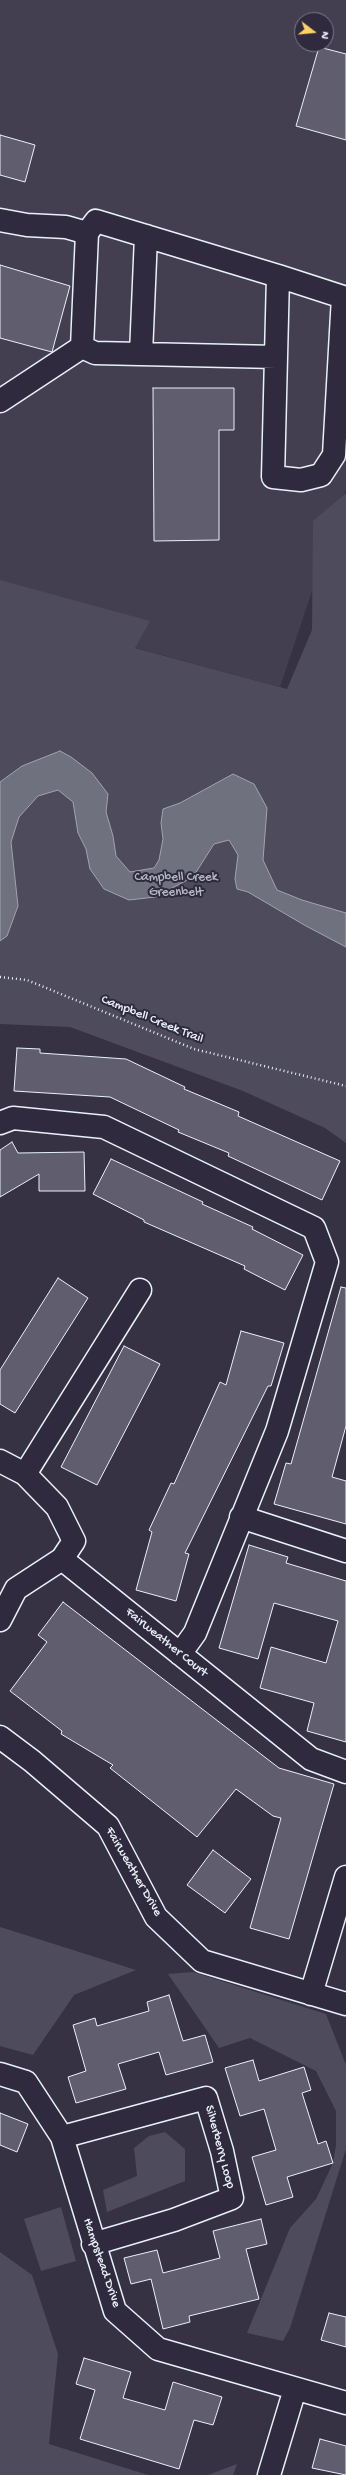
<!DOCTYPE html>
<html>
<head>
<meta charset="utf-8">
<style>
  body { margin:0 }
  #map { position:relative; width:346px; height:2475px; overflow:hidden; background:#363244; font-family:"Gochi Hand",sans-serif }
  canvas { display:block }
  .north { position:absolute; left:294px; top:12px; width:40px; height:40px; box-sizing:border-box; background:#2f2a3d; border:1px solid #797a88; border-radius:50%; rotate:106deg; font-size:11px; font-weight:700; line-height:16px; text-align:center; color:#e8f1f8 }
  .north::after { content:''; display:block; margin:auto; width:14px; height:18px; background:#ffd166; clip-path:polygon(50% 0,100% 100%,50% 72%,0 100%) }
</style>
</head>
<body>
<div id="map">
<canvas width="346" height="2475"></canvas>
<div class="north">N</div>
</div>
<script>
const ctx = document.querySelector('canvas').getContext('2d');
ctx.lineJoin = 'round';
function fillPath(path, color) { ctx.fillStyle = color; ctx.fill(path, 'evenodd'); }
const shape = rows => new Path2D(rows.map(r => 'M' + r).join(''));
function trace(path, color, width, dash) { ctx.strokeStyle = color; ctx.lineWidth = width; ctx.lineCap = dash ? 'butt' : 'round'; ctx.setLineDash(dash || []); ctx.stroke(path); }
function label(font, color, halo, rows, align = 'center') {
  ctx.font = font + ' "Gochi Hand",sans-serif'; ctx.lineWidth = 4; ctx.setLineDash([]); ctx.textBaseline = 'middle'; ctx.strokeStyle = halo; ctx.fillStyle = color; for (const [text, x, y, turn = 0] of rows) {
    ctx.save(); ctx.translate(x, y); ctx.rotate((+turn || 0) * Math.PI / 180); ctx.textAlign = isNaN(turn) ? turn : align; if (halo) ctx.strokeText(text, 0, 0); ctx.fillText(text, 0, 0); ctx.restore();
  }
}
fillPath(shape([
  [0,0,346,0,346,489,280,687,0,611],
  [302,20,326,20,326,44,302,44]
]), '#433f51');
fillPath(shape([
  [346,493,346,1143,325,1128,243,1091,70,1027,0,1024,0,580,150,621,135,648,287,689,312,630,313,521],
  [0,1927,32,1937,136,1970,74,1995,33,2055,0,2046],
  [193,1972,326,2014,346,2065,346,2149,290,2328,283,2341,247,2333,290,2228,316,2199,333,2163,336,2145,336,2111,316,2071,250,2038,219,2048,168,1974],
  [165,2132,185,2149,185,2181,107,2212,103,2190,137,2176,134,2148,149,2136],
  [61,2207,76,2261,41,2271,24,2219],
  [0,2252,32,2275,58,2354,49,2444,148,2475,0,2475],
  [237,2464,233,2475,208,2475]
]), '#4d4b5c');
const water = shape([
  [60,751,71,757,92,773,108,794,106,812,113,836,116,856,130,872,154,868,159,860,163,839,161,823,163,809,180,803,233,774,254,784,267,808,263,860,277,890,302,900,346,913,346,947,306,926,248,892,237,889,235,879,238,855,229,840,214,844,193,877,155,897,129,900,104,889,90,869,86,849,78,833,73,802,58,790,38,796,19,817,11,842,18,906,7,936,0,941,0,782,22,766,60,751]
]);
fillPath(water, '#70717f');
trace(water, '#a0a4af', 1);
const building = shape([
  [319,47,346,54,346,140,296,126,319,47],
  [0,135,35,145,25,182,0,175,0,135],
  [0,265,70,286,52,352,0,338,0,265],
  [153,388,234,388,234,430,219,430,219,540,154,541,153,388],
  [17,1048,40,1049,40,1053,126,1059,185,1087,184,1089,239,1112,238,1116,340,1161,322,1200,228,1156,229,1153,178,1132,179,1130,110,1097,14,1091,17,1048],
  [12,1142,18,1153,84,1152,85,1191,39,1191,39,1174,0,1197,0,1150,12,1142],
  [111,1159,203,1202,202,1204,253,1227,252,1229,303,1255,285,1290,244,1269,245,1266,144,1222,144,1220,93,1194,111,1159],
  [58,1278,88,1298,15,1413,0,1404,0,1370,58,1278],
  [341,1287,346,1288,346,1426,332,1477,346,1481,346,1524,274,1504,286,1463,291,1464,341,1287],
  [241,1331,284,1343,271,1386,268,1386,185,1553,189,1554,176,1601,136,1590,152,1532,149,1530,171,1483,174,1484,220,1382,226,1385,241,1331],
  [124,1346,160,1364,97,1485,61,1467,124,1346],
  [249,1545,288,1557,286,1563,346,1581,346,1742,307,1731,314,1703,260,1688,271,1647,326,1663,338,1621,274,1603,258,1659,219,1648,249,1545],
  [63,1602,279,1768,334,1784,289,1939,250,1928,281,1818,273,1816,236,1789,197,1837,110,1768,113,1765,61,1734,62,1731,10,1691,47,1642,38,1635,63,1602],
  [213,1850,251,1879,225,1913,187,1885,213,1850],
  [169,1995,183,2041,205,2035,213,2062,166,2075,159,2052,118,2064,126,2089,76,2103,68,2077,86,2071,73,2025,95,2018,97,2026,149,2011,147,2002,169,1995],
  [253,2060,259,2081,304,2067,311,2090,302,2093,318,2144,326,2141,333,2163,287,2177,293,2197,266,2205,252,2157,276,2150,264,2109,240,2116,225,2068,253,2060],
  [0,2113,28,2124,17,2152,0,2145,0,2113],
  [261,2219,267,2244,246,2249,259,2299,189,2316,190,2322,163,2329,151,2279,131,2284,124,2258,157,2250,163,2273,220,2258,213,2231,261,2219],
  [329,2313,346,2317,346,2347,321,2340,329,2313],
  [84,2358,131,2372,123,2398,165,2410,173,2382,222,2397,213,2425,194,2420,179,2469,80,2439,95,2390,76,2384,84,2358],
  [320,2439,346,2446,346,2475,312,2468,320,2439]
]);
fillPath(building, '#605e6e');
trace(building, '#e8f1f8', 1);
const minor = shape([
  [0,220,27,225,66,227,87,233],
  [343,297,334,455,321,475,301,480,273,477,278,276,346,298],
  [141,354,146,236],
  [276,357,95,353,82,347,87,233,96,221,278,276],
  [0,401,82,347],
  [0,1123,13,1118,104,1127,314,1228,327,1262,277,1431,195,1633,180,1654],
  [0,1461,25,1474,57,1507,74,1541,62,1559],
  [25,1474,140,1290],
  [241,1517,346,1551],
  [0,1620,16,1589,62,1559,311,1759,346,1772],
  [0,1737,32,1761,108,1826,156,1917,202,1961,346,2004],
  [311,1994,346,1877],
  [0,2074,26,2082,62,2137,115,2311,158,2349,346,2403],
  [62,2137,206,2098,222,2151,232,2198,174,2220,93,2244],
  [269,2475,295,2389]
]);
trace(minor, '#e8f1f8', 25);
trace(shape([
  [0,977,27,980,194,1049,346,1086]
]), '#e8f1f8', 2.5, [1, 3]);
trace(minor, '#2f2a3d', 22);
label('13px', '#b2b7c1', '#2f2a3d', [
  ["Campbell Creek",176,878],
  ["Greenbelt",176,893]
]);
label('13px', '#e8f1f8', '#2f2a3d', [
  ["Campbell Creek Trail",152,1020,22],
  ["Fairweather Court",166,1643,39],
  ["Fairweather Drive",133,1872,60],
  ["Silverberry Loop",219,2147,75],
  ["Hampstead Drive",101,2263,71]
]);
</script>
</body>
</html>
